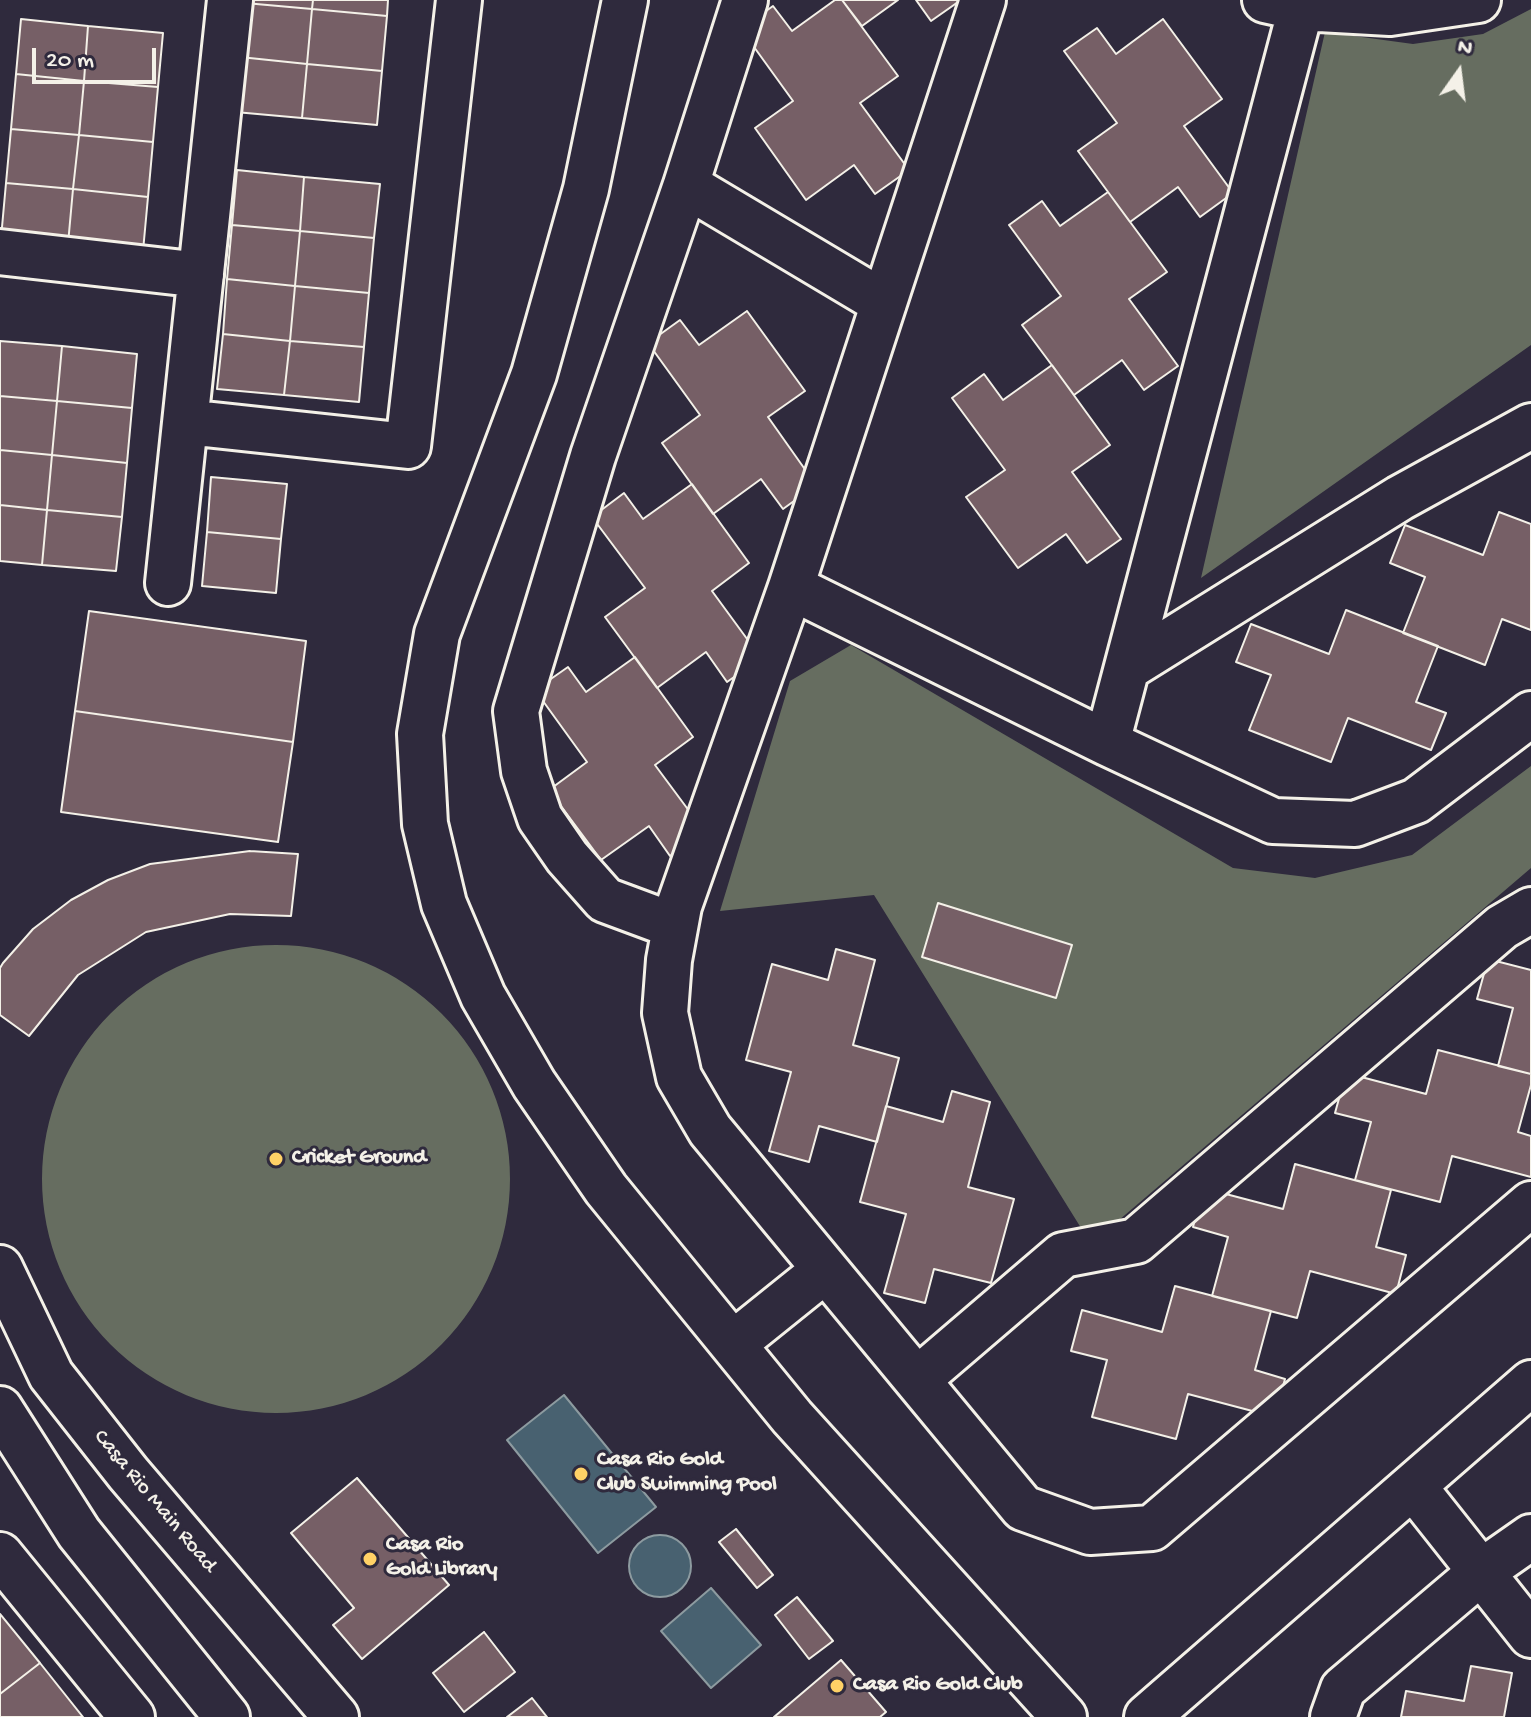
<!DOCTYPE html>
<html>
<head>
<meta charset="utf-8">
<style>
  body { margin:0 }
  #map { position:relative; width:1531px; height:1717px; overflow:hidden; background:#2f2a3d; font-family:"Gochi Hand",sans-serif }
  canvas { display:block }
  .north { position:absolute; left:1419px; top:32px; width:80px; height:80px; -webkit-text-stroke:6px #2f2a3d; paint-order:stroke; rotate:14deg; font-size:22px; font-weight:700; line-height:32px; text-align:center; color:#f4f1e8 }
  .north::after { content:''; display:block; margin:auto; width:28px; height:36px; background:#f4f1e8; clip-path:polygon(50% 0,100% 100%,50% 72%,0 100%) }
  .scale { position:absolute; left:32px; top:48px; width:124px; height:36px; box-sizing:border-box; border:4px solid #f4f1e8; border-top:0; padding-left:10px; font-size:24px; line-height:28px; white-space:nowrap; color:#f4f1e8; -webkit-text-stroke:6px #2f2a3d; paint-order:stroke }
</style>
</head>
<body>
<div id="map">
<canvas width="1531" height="1717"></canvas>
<div class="north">N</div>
<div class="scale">20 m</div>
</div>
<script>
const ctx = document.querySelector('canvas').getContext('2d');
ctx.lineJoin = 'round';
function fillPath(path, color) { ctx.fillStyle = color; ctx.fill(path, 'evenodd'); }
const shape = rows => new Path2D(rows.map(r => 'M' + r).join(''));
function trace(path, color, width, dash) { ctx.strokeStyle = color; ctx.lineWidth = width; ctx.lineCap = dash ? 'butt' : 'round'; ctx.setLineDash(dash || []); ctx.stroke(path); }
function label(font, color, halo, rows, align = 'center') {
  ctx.font = font + ' "Gochi Hand",sans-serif'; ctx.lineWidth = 6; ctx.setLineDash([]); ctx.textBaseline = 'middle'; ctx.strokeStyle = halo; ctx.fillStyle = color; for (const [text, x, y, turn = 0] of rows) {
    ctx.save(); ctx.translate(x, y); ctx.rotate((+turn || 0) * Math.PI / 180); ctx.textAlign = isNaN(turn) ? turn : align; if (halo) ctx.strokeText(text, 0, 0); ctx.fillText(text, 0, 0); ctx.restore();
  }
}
fillPath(shape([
  [1531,9,1531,345,1201,578,1325,32,1413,44,1483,34],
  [851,645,1233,868,1315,878,1412,855,1531,766,1531,868,1091,1244,874,895,720,911,790,681],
  '42 1179a234 234 0 1 1 468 0a234 234 0 1 1-468 0Z'
]), '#666d60');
const water = shape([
  [564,1395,656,1507,598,1553,507,1440,564,1395],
  '629 1566a31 31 0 1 1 62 0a31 31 0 1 1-62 0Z',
  [711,1588,761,1645,711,1688,661,1631,711,1588]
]);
fillPath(water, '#486170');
trace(water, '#8d9ba0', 2);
const building = shape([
  [246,0,313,0,312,9,245,3,246,0],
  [313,0,388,0,387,16,312,9,313,0],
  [835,0,842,0,898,76,860,103,909,170,875,194,854,165,806,200,755,128,793,101,741,29,773,6,792,31,835,0],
  [842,0,898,0,862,26,842,0],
  [916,0,961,0,931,21,916,0],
  [245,3,312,9,307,64,240,57,245,3],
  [312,9,387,16,382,71,307,64,312,9],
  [21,19,88,26,84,81,16,74,21,19],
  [1163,19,1222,99,1184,126,1233,193,1200,217,1178,187,1130,222,1078,151,1117,123,1064,51,1097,28,1116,54,1163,19],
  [88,26,163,33,158,87,84,81,88,26],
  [240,57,307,64,302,118,235,112,240,57],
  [307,64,382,71,377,125,302,118,307,64],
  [16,74,84,81,79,135,11,129,16,74],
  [84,81,158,87,153,142,79,135,84,81],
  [11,129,79,135,73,189,6,183,11,129],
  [79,135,153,142,148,197,73,189,79,135],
  [237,170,304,177,300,231,232,225,237,170],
  [304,177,380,184,374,238,300,231,304,177],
  [6,183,73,189,68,244,1,238,6,183],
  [73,189,148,197,143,251,68,244,73,189],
  [1108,192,1167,272,1129,299,1178,366,1144,390,1122,360,1074,395,1022,325,1061,296,1009,225,1042,201,1060,226,1108,192],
  [232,225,300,231,295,286,227,279,232,225],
  [300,231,374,238,369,293,295,286,300,231],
  [227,279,295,286,290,341,223,334,227,279],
  [295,286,369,293,364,347,290,341,295,286],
  [747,311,805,391,768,417,816,485,783,509,761,479,713,514,662,443,700,415,648,343,680,320,699,345,747,311],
  [223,334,290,341,284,395,217,389,223,334],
  [0,341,62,346,57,401,0,396,0,341],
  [290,341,364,347,359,402,284,395,290,341],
  [62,346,137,354,132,408,57,401,62,346],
  [1052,365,1110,445,1072,472,1121,539,1087,563,1066,534,1018,568,966,497,1005,470,952,398,984,374,1003,400,1052,365],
  [0,396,57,401,52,455,0,450,0,396],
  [57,401,132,408,127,463,52,455,57,401],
  [0,450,52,455,47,510,0,505,0,450],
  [52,455,127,463,122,517,47,510,52,455],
  [211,477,287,484,281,539,207,532,211,477],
  [692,484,749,563,712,591,761,658,727,682,706,652,657,688,605,617,645,588,592,517,624,493,643,519,692,484],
  [0,505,47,510,42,565,0,561,0,505],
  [47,510,122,517,116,571,42,565,47,510],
  [1499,512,1531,524,1531,630,1502,619,1485,665,1403,633,1425,577,1390,563,1405,525,1483,555,1499,512],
  [207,532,281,539,276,593,202,586,207,532],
  [1346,610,1438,646,1416,702,1446,713,1431,750,1348,718,1331,762,1249,730,1271,675,1236,662,1251,624,1329,654,1346,610],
  [89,611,306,641,293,742,75,711,89,611],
  [635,657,693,737,655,765,704,831,670,856,649,826,601,860,549,790,587,762,535,690,568,667,586,692,635,657],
  [75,711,293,742,278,842,61,812,75,711],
  [250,851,298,854,291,916,230,914,146,932,78,975,29,1036,0,1015,0,968,3,963,33,929,71,900,108,880,150,864,250,851],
  [938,903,1072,945,1056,998,922,957,938,903],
  [836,949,875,960,853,1045,899,1058,877,1142,819,1126,809,1162,769,1151,791,1072,746,1060,772,964,828,980,836,949],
  [1488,959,1531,970,1531,1074,1498,1066,1513,1008,1477,999,1488,959],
  [1438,1050,1531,1074,1531,1085,1518,1132,1531,1136,1531,1177,1452,1156,1440,1202,1355,1180,1371,1122,1335,1113,1346,1073,1426,1094,1438,1050],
  [952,1091,990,1102,968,1187,1014,1199,991,1283,934,1269,925,1303,884,1293,906,1214,860,1202,886,1106,943,1122,952,1091],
  [1295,1164,1391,1190,1376,1247,1406,1255,1396,1294,1310,1271,1297,1318,1212,1296,1228,1237,1193,1227,1203,1188,1283,1209,1295,1164],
  [1175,1286,1271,1311,1255,1370,1285,1379,1275,1417,1188,1394,1176,1439,1092,1417,1107,1360,1071,1351,1082,1310,1162,1332,1175,1286],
  [357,1478,449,1585,362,1659,333,1625,354,1608,291,1533,357,1478],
  [736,1529,773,1575,757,1588,719,1542,736,1529],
  [797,1597,833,1641,809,1659,775,1615,797,1597],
  [0,1614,40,1663,0,1694,0,1614],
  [484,1632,515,1672,464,1712,433,1673,484,1632],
  [841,1660,886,1712,880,1717,774,1717,841,1660],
  [40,1663,83,1717,0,1717,0,1694,40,1663],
  [1471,1666,1512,1673,1504,1717,1401,1717,1406,1691,1464,1701,1471,1666],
  [532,1698,547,1717,507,1717,532,1698]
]);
fillPath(building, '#765f66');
trace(building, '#f4f1e8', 2);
const minor = shape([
  [625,0,586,189,534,374,437,634,420,734,425,824,444,904,483,996,534,1084,606,1189,792,1417,1064,1717],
  [983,0,791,587,1107,743,1273,821,1355,824,1416,801,1531,714],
  [1265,0,1301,8,1390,13,1478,0],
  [686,185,884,303],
  [0,252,201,275],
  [186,422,408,446,459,0],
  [168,583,230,0],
  [791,587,679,906,669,960,665,1013,679,1077,710,1130,1023,1508,1090,1532,1152,1528,1531,1204],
  [1127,668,1400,498,1531,426],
  [1107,743,1301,8],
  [675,926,605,900,567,857,540,818,524,771,516,711,593,456,686,185,745,0],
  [0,1268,51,1375,128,1473,336,1717],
  [733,1344,825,1270],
  [917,1380,1063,1255,1136,1241,1502,927,1531,910],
  [0,1409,79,1533,227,1717],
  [1413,1486,1531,1635],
  [0,1555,132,1717],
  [1147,1717,1531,1383],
  [1333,1717,1343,1689,1481,1572,1531,1537]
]);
trace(minor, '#f4f1e8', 50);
trace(minor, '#2f2a3d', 44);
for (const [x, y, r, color] of [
  [276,1159,8,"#ffd166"],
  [581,1474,8,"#ffd166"],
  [370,1559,8,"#ffd166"],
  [837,1686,8,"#ffd166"]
]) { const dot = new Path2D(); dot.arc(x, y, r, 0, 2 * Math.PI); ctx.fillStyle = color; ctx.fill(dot); trace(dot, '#2f2a3d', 3); }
label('bold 22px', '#f4f1e8', '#2f2a3d', [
  ["Cricket Ground",292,1159],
  ["Casa Rio Gold",597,1461],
  ["Club Swimming Pool",597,1486],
  ["Casa Rio",386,1546],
  ["Gold Library",386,1571],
  ["Casa Rio Gold Club",853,1686]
], 'left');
label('22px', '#f4f1e8', '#2f2a3d', [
  ["Casa Rio Main Road",154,1502,50]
]);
</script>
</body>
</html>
